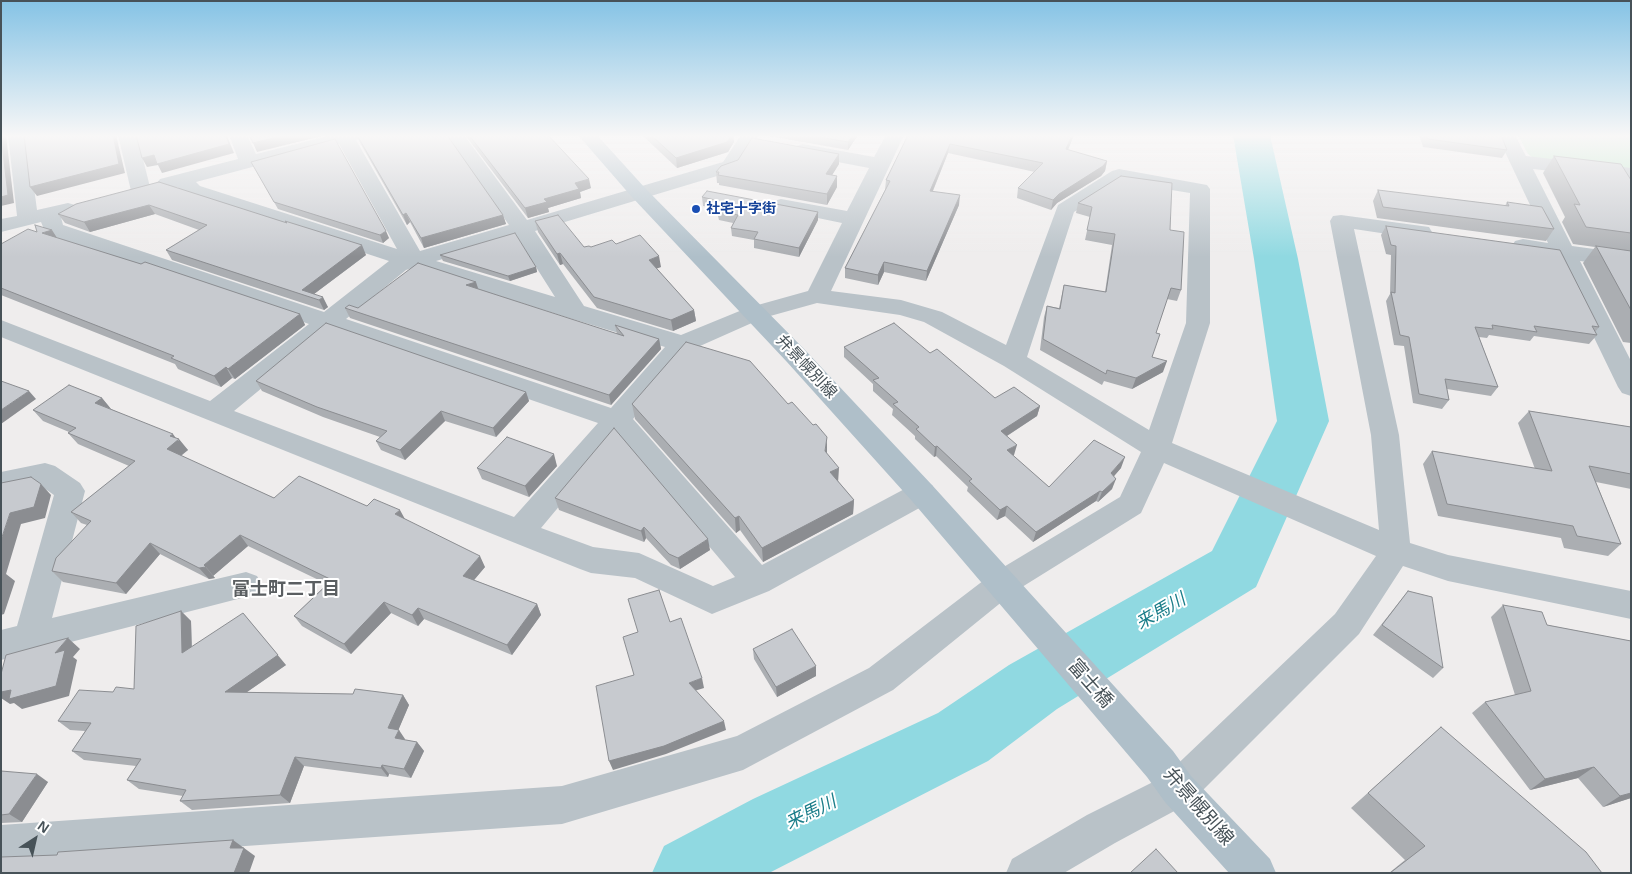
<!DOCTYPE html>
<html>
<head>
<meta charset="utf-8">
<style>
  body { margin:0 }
  #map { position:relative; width:1632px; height:874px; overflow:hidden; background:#efeded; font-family:Helvetica,sans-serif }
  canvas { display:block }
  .frame { position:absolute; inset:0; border:2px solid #475258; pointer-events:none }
  .north { position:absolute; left:10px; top:814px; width:50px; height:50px; -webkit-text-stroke:4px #fff; paint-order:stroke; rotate:35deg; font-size:14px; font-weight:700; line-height:20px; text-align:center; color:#475258 }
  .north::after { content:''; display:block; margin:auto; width:18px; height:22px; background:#475258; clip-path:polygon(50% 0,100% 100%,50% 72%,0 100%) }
</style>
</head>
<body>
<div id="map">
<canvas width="1632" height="874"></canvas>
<div class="frame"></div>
<div class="north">N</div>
</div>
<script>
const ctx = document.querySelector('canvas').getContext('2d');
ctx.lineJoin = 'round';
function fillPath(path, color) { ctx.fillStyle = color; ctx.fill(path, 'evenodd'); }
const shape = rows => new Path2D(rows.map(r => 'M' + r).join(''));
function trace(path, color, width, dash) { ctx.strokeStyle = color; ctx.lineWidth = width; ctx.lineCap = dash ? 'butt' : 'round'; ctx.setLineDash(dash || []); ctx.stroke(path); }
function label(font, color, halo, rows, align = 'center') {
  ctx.font = font + ' Helvetica,"Noto Sans JP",sans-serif'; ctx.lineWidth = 4; ctx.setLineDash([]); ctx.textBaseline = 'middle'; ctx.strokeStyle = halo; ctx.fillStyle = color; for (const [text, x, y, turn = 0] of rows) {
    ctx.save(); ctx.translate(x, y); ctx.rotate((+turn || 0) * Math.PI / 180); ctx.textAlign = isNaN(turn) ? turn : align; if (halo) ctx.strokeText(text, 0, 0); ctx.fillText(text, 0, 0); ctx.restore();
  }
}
fillPath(shape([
  [1518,135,1631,135,1631,169,1533,158,1528,154]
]), '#bfe9cb');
fillPath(shape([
  [1233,135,1270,135,1298,259,1329,421,1256,587,1057,709,988,761,769,873,652,873,664,846,753,799,938,713,1009,665,1212,551,1277,421,1254,259,1233,135]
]), '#90d9e1');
fillPath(shape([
  [8,135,27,135,37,210,68,203,75,205,79,209,75,213,61,217,63,225,324,312,389,261,186,194,177,187,167,189,160,187,157,183,160,179,238,159,229,135,247,135,256,154,332,135,362,135,360,139,356,140,420,251,509,225,446,135,464,135,527,220,723,162,741,135,759,135,737,170,535,231,584,306,681,335,747,308,808,291,842,223,774,209,771,205,774,201,781,199,847,211,869,168,796,154,793,150,796,146,803,144,874,157,886,135,904,135,831,291,901,300,942,312,1006,345,1058,205,1112,171,1119,169,1207,185,1210,189,1210,323,1172,443,1379,530,1371,435,1330,221,1333,216,1341,215,1429,227,1432,232,1429,237,1421,239,1354,229,1399,435,1410,543,1448,555,1631,591,1631,619,1448,581,1403,566,1359,634,1191,802,1115,843,1064,873,1006,873,1012,859,1087,815,1165,776,1335,614,1376,556,1164,463,1141,513,1014,592,893,690,743,770,562,824,1,863,1,825,562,786,737,736,869,668,992,574,1120,497,1141,452,1004,366,924,322,900,315,817,303,763,318,691,350,633,419,762,565,912,485,922,482,932,485,937,493,932,501,769,591,712,614,635,578,591,573,580,569,1,337,1,320,210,401,309,324,46,234,41,222,1,232,1,219,17,216,8,135],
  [339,144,397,249,200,186,196,182,339,144],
  [1122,182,1190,193,1186,323,1149,430,1027,357,1074,212,1122,182],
  [517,237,555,297,436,261,517,237],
  [412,268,569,318,665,347,611,408,346,319,406,270,412,268],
  [331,331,598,423,514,517,234,411,331,331],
  [617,437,735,577,713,586,639,553,593,547,541,528,617,437],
  [118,135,137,135,151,191,148,195,141,197,134,195,131,191,118,135],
  [1497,135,1515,135,1526,156,1631,168,1631,180,1533,169,1572,246,1631,254,1631,268,1580,261,1631,361,1631,396,1622,393,1618,387,1555,257,1515,251,1512,246,1515,241,1523,239,1548,243,1497,135],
  [45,463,55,466,80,483,85,491,52,618,246,572,257,576,262,585,257,594,1,660,1,630,17,626,54,495,41,486,1,494,1,472,45,463]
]), '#b9c2c8');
fillPath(shape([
  [578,135,597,135,645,188,805,350,932,485,1173,751,1191,776,1270,859,1276,873,1229,873,1165,802,1147,777,912,501,787,362,631,196,578,135]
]), '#afbfc9');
fillPath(shape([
  [356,135,503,215,506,224,424,248,410,222,407,225,359,141],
  [465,135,548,135,591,188,580,192,581,198,548,208,549,212,528,218],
  [642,135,733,135,734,142,728,152,677,168],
  [763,135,858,135,848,150],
  [908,135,1074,135,1068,150,1107,161,1105,171,1101,176,1057,203,1051,210,1017,198,1018,188,1035,172,948,153,933,191,959,205,926,281,884,272,878,285,845,278,845,268,885,190,886,180],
  [1419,135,1501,135,1507,150,1502,158,1423,147],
  [839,154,839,164,832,175,837,176,837,187,827,205,719,185,719,183,717,183,716,172],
  [1554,156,1631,180,1631,343,1623,342,1583,263,1595,247,1573,244,1562,222,1565,217,1543,173],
  [251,162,389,238,383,243,278,209],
  [159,182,366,255,314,294,328,307,324,310,172,260,166,250,199,230,155,214,90,232,65,223,58,214],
  [1378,190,1505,206,1507,202,1554,229,1546,241,1377,218,1373,201],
  [702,197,818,212,818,220,799,257,754,248,754,240,732,236,731,228,733,223,719,220,718,216,711,215,711,207,703,206],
  [1078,203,1170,230,1181,290,1177,301,1167,299,1156,333,1152,357,1163,372,1132,389,1104,381,1102,385,1040,350,1044,317,1047,306,1059,308,1064,285,1105,292,1112,245,1085,240,1090,217,1076,213],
  [535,221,584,247,591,247,616,244,661,267,656,268,694,310,696,321,673,331,597,308,563,264,560,265,538,232],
  [1386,226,1599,327,1595,332,1597,335,1589,344,1534,336,1530,341,1489,335,1487,338,1479,337,1498,387,1491,396,1447,389,1449,400,1442,409,1413,403,1404,346,1394,345,1386,301,1390,294,1391,255,1386,254,1381,235],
  [58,238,300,314,305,325,235,379,232,378,221,387,178,369,175,364,1,295,1,244],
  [440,255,536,267,537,272,510,281,443,261],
  [479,289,617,334,615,325,659,339,661,349,611,405,350,318,345,308,358,308],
  [844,347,930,353,995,398,1040,406,1037,416,1007,436,1014,455,1013,456,1049,487,1121,468,1114,476,1112,489,1098,502,1096,501,1033,542,1005,516,997,520,967,491,968,487,936,456,934,457,915,439,915,436,892,415,893,409,873,391,873,384,844,357],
  [256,381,526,392,529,401,496,437,445,421,405,460,381,450,376,441,380,437,323,417,262,391],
  [102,398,111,409,175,438,188,450,181,456,274,498,367,506,405,519,485,567,474,580,537,604,541,615,512,655,424,619,418,626,391,613,351,654,302,626,294,616,327,584,248,546,213,576,215,578,209,579,160,554,126,594,63,582,52,571,87,525,81,523,71,512,129,466,78,444,68,433,69,432,43,421,33,410],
  [632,404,788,404,813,425,827,452,827,454,838,481,854,500,853,514,763,562,740,530,736,533,635,419],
  [1529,411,1631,427,1631,489,1596,482,1621,544,1608,556,1564,548,1561,538,1438,516,1423,464,1432,451,1535,469,1518,423],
  [557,466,529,497,482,479,477,468],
  [555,498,710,550,680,569,671,565,646,538,644,542,559,510],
  [1408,591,1443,668,1433,678,1373,635],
  [1503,605,1547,625,1631,641,1631,798,1603,807,1578,778,1530,790,1472,713,1485,702,1515,695,1491,617],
  [181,611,191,621,192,647,286,665,247,692,403,695,409,705,398,730,405,740,417,742,424,751,411,778,389,774,388,777,304,766,290,803,192,810,180,801,183,796,139,789,127,780,136,766,84,760,72,751,85,731,70,730,58,721,113,692,134,689],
  [753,649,816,676,777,697,754,659],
  [1441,727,1602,873,1389,873,1405,860,1351,808],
  [1,771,48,782,22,822,1,823]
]), '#abaeb2');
fillPath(shape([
  [2,135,8,135,6,135,14,203,1,206],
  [113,135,117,135,116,135,125,173,37,196,30,187],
  [226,135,228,135,227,136,234,153,162,173,158,165,147,167,142,158],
  [286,135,326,135,257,152,253,143],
  [732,135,733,135,734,142,728,152,677,168,676,158],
  [853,135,858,135,848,150,848,142],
  [1072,135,1074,135,1064,159,1066,149],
  [950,144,948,153,929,200,930,191],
  [839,154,839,164,826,185,826,174],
  [1107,161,1105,171,1101,176,1057,203,1051,210,1053,200,1059,194],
  [837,176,837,187,827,205,827,194],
  [589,179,591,188,580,192,581,198,548,208,549,212,528,218,525,208,575,183],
  [960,195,959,205,926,281,927,271],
  [149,205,155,214,90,232,84,222],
  [818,212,818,220,799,257,799,248],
  [406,213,410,222,407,225,403,215],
  [503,215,506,224,424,248,421,238],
  [52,230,59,241,42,233],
  [386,231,389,238,383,243,380,235],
  [362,245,366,255,310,297,302,290],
  [560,253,563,264,560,265,557,254],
  [659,256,661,267,650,271,649,260],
  [884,262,884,272,878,285,878,275],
  [536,267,537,272,510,281,508,276],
  [476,282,479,291,466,285],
  [323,297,328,307,324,310,319,300],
  [694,310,696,321,673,331,671,320],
  [300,314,305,325,235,379,228,369],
  [659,339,661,349,611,405,609,395],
  [1167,361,1163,372,1132,389,1136,378],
  [226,367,232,378,221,387,214,376],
  [29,391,36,399,1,424,1,410],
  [526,392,529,401,496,437,493,428],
  [102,398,111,409,95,403],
  [1040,406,1037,416,999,441,1001,431],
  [441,411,445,421,405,460,400,450],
  [173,434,178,441,179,439,188,450,175,460,167,449,170,436],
  [827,437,827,452,824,466,825,451],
  [1017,445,1014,455,1004,460,1007,450],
  [937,446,936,456,934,457,935,447],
  [554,454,557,466,529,497,525,486],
  [1125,457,1121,468,1108,483,1111,473],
  [839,468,838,483,830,472],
  [1116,479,1112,489,1098,502,1102,492],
  [41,484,51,495,45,518,21,524,6,574,15,581,4,614,1,615,1,540,10,513],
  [1100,491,1096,501,1033,542,1036,532],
  [854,500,853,514,763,562,762,548],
  [1007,506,1005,516,997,520,1000,510],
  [400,510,406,521,395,514],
  [739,516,740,530,736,533,735,518],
  [644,527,646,538,644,542,641,531],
  [240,535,248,546,213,576,204,565],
  [708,539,710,550,680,569,678,558],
  [150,543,160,554,126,594,116,583],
  [480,556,485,567,469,586,463,576],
  [206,567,215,578,209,579,199,568],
  [384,602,391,613,351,654,344,644],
  [537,604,541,615,512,655,507,645],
  [418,608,424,619,418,626,412,615],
  [181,611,191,621,192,663,182,653],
  [243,613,286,665,234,701,225,692],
  [68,638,80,649,73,657,77,660,69,696,22,709,14,703,10,704,1,698,1,692,55,653],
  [816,666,816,676,777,697,776,687],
  [702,678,704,688,691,692,689,683],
  [403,695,409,705,395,738,388,728],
  [724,721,726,730,666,754,613,770,609,761],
  [399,730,405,739,402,747,395,738],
  [417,742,424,751,411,778,404,769],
  [295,757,304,766,290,803,280,795],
  [382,765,389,774,388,777,381,768],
  [1594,767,1578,778,1530,790,1545,779],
  [37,774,48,782,22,822,9,814],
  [1631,793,1631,798,1603,807,1620,796],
  [233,840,255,856,249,873,234,873,230,848]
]), '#8b8d91');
const building = shape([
  [1,135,8,195,1,197,1,135],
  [24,135,113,135,119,164,30,187,24,135],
  [136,135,226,135,229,144,157,164,154,155,142,158,136,135],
  [249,135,286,135,253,143,249,135],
  [357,135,447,135,503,215,421,238,406,213,403,215,357,135],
  [469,135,548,135,589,179,575,183,579,189,544,199,547,202,525,208,469,135],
  [651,135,732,135,727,142,676,158,651,135],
  [807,135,853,135,848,142,807,135],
  [908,135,1072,135,1066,149,1107,161,1103,166,1059,194,1053,200,1018,188,1043,163,950,144,930,191,960,195,927,271,884,262,878,275,845,268,890,181,886,180,908,135],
  [1426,135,1501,135,1507,150,1428,139,1426,135],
  [752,138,839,154,826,174,837,176,827,194,718,175,719,172,716,172,721,166,738,160,752,138],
  [335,139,386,231,380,235,274,202,251,162,335,139],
  [1554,156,1621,164,1631,180,1631,233,1586,227,1574,204,1580,205,1554,156],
  [1121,176,1172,183,1170,230,1184,232,1181,290,1171,288,1156,333,1160,334,1152,357,1167,361,1136,378,1107,370,1106,374,1043,339,1047,306,1060,309,1064,285,1106,292,1115,234,1087,230,1092,207,1078,203,1121,176],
  [159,182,287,223,285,221,362,245,302,290,323,297,319,300,166,250,207,225,149,205,84,222,58,214,76,204,159,182],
  [1378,190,1509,206,1507,202,1542,207,1554,229,1383,207,1378,190],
  [707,191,818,212,799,248,754,239,758,232,731,228,738,215,718,211,721,208,711,206,715,200,702,197,707,191],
  [558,215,584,247,589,246,591,247,612,240,616,244,640,235,659,256,649,260,694,310,671,320,594,297,560,253,557,254,535,221,558,215],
  [35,225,52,230,42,233,141,264,145,262,300,314,228,369,226,367,214,376,171,358,174,356,1,288,1,244,28,229,37,232,35,225],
  [1386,226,1560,250,1599,327,1592,326,1597,335,1534,326,1537,332,1492,325,1493,329,1475,327,1498,387,1445,379,1449,400,1419,394,1409,337,1400,335,1391,292,1395,293,1396,246,1391,245,1386,226],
  [515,233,536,267,508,276,440,255,515,233],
  [1596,246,1631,251,1631,310,1596,246],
  [418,263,476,282,466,285,624,336,615,325,659,339,609,395,345,308,349,305,358,308,418,263],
  [326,323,526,392,493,428,441,411,400,450,376,441,387,431,317,407,256,381,326,323],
  [894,323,930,353,937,349,995,398,1014,387,1040,406,1001,431,1017,445,1007,450,1049,487,1094,440,1125,457,1111,473,1116,479,1102,492,1100,491,1036,532,1007,506,1000,510,969,481,972,479,937,446,935,447,916,429,919,427,893,404,898,402,873,380,879,378,844,347,894,323],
  [686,342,750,361,788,404,792,402,813,425,816,424,827,437,825,451,839,468,830,472,854,500,762,548,739,516,735,518,632,404,686,342],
  [1,381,29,391,1,410,1,381],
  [69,385,102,398,95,403,173,434,170,436,179,439,167,449,274,498,299,476,367,506,374,499,400,510,395,514,480,556,463,576,537,604,507,645,418,608,412,615,384,602,344,644,294,616,332,580,240,535,204,565,206,567,199,568,150,543,116,583,52,571,56,558,91,521,71,512,135,461,68,433,76,428,33,410,69,385],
  [1529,411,1631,427,1631,474,1589,466,1621,544,1577,536,1573,526,1447,504,1432,451,1552,471,1529,411],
  [614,428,708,539,678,558,669,554,644,527,641,531,555,498,614,428],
  [507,437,554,454,525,486,477,468,507,437],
  [31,477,41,484,34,507,10,513,1,540,1,483,31,477],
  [659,590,670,622,681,618,702,678,689,683,724,721,664,746,609,761,596,686,634,675,623,637,638,632,628,599,659,590],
  [1408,591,1432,597,1443,668,1382,625,1408,591],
  [1503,605,1542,612,1547,625,1631,641,1631,793,1620,796,1594,767,1545,779,1485,702,1531,691,1503,605],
  [181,611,182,653,243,613,278,655,225,692,353,694,355,689,403,695,388,728,399,730,395,738,417,742,404,769,382,765,381,768,295,757,280,795,180,801,186,790,127,780,141,759,72,751,91,723,58,721,79,690,113,692,116,687,134,689,136,626,181,611],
  [792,629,816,666,776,687,753,649,792,629],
  [68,638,55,653,65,650,56,686,9,699,11,690,1,692,1,674,6,655,68,638],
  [1441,727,1586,852,1602,873,1390,873,1425,846,1368,793,1441,727],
  [1,771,37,774,9,814,1,815,1,771],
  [233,840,230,848,244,848,234,873,1,873,1,857,57,855,58,852,233,840],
  [1156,849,1178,873,1130,873,1156,849]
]);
fillPath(building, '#c7cacf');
trace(building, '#8b8d91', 1);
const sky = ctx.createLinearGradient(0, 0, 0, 257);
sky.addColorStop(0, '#85c3e5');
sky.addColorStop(0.53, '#f8f7f7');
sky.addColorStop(1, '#f8f7f700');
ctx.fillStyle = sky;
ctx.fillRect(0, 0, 1632, 257);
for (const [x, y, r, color] of [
  [696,209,5,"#1a4fb4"]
]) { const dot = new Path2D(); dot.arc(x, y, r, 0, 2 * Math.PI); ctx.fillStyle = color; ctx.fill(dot); trace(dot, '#fff', 2); }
label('bold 14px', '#164399', '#fff', [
  ["社宅十字街",706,209]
], 'left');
label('16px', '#475258', '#fff', [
  ["弁景幌別線",806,367,47]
]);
label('bold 18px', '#5a5e61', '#fff', [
  ["富士町二丁目",286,590]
]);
label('italic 18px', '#1a7d89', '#fff', [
  ["来馬川",1161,612,-30],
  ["来馬川",811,813,-26]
]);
label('19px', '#475258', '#fff', [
  ["富士橋",1090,684,49],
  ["弁景幌別線",1198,807,49]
]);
</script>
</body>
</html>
